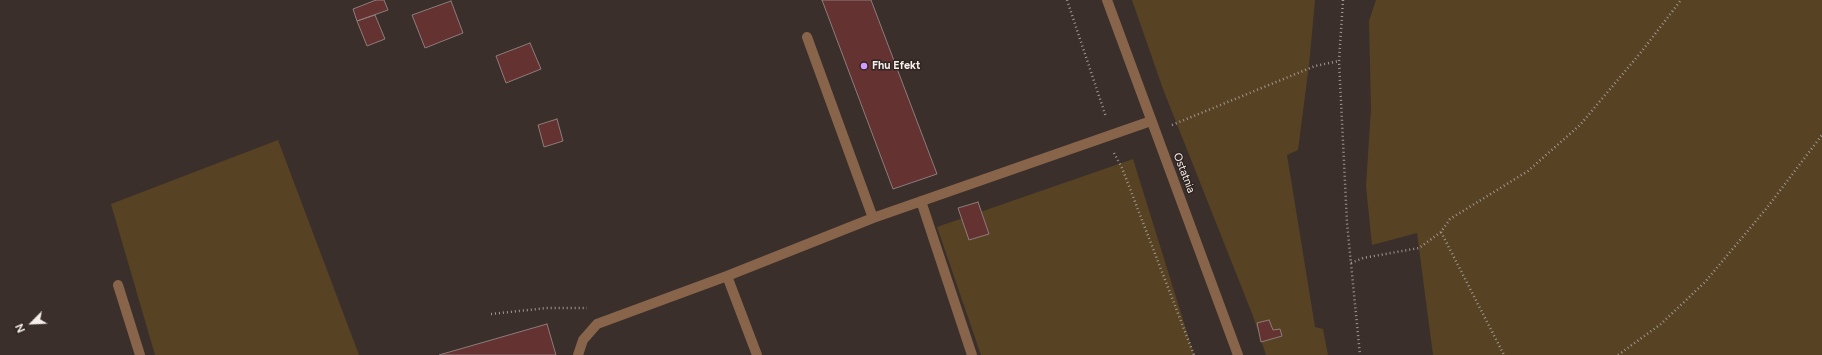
<!DOCTYPE html>
<html>
<head>
<meta charset="utf-8">
<style>
  body { margin:0 }
  #map { position:relative; width:1822px; height:355px; overflow:hidden; background:#3a2f2b; font-family:Figtree,sans-serif }
  canvas { display:block }
  .north { position:absolute; left:12px; top:303px; width:40px; height:40px; -webkit-text-stroke:3px #302521; paint-order:stroke; rotate:246deg; font-size:11px; font-weight:700; line-height:16px; text-align:center; color:#f5eeeb }
  .north::after { content:''; display:block; margin:auto; width:14px; height:18px; background:#f5eeeb; clip-path:polygon(50% 0,100% 100%,50% 72%,0 100%) }
</style>
</head>
<body>
<div id="map">
<canvas width="1822" height="355"></canvas>
<div class="north">N</div>
</div>
<script>
const ctx = document.querySelector('canvas').getContext('2d');
ctx.lineJoin = 'round';
function fillPath(path, color) { ctx.fillStyle = color; ctx.fill(path, 'evenodd'); }
const shape = rows => new Path2D(rows.map(r => 'M' + r).join(''));
function trace(path, color, width, dash) { ctx.strokeStyle = color; ctx.lineWidth = width; ctx.lineCap = dash ? 'butt' : 'round'; ctx.setLineDash(dash || []); ctx.stroke(path); }
function label(font, color, halo, rows, align = 'center') {
  ctx.font = font + ' Figtree,sans-serif'; ctx.lineWidth = 3; ctx.setLineDash([]); ctx.textBaseline = 'middle'; ctx.strokeStyle = halo; ctx.fillStyle = color; for (const [text, x, y, turn = 0] of rows) {
    ctx.save(); ctx.translate(x, y); ctx.rotate((+turn || 0) * Math.PI / 180); ctx.textAlign = isNaN(turn) ? turn : align; if (halo) ctx.strokeText(text, 0, 0); ctx.fillText(text, 0, 0); ctx.restore();
  }
}
fillPath(shape([
  [1132,0,1315,0,1309,65,1298,150,1287,155,1315,327,1323,329,1328,355,1266,355,1253,316,1163,89],
  [1376,0,1822,0,1822,355,1433,355,1417,233,1372,245,1366,186,1371,109,1369,21],
  [278,140,359,355,155,355,111,204],
  [1133,159,1194,355,981,355,937,227]
]), '#574323');
const building = shape([
  [376,0,384,0,388,10,357,21,353,9,376,0],
  [822,0,871,0,937,174,893,189,822,0],
  [451,1,463,33,425,48,412,15,451,1],
  [375,15,385,39,367,46,357,21,375,15],
  [530,43,541,69,506,83,496,56,530,43],
  [557,119,563,141,544,147,538,125,557,119],
  [978,202,989,234,969,240,958,208,978,202],
  [1269,320,1273,330,1280,329,1282,336,1261,342,1257,323,1269,320],
  [547,324,556,355,439,355,547,324]
]);
fillPath(building, '#643231');
trace(building, '#8c7d7c', 1);
trace(shape([
  [1067,0,1106,117],
  [1343,0,1339,61,1347,223,1360,355],
  [1172,125,1315,66,1339,61],
  [1114,153,1122,168,1194,355],
  [1441,232,1504,355],
  [1351,263,1363,258,1419,248,1441,232,1450,219,1528,171,1580,125,1642,51,1681,0],
  [491,314,547,308,587,308],
  [1618,355,1661,324,1705,282,1766,209,1822,135]
]), '#a09793', 2.5, [1, 3]);
trace(shape([
  [807,37,873,218],
  [921,201,972,355],
  [727,276,757,355],
  [118,285,140,355],
  [578,355,583,340,597,324,727,276,873,218,1151,121]
]), '#88654a', 10);
trace(shape([
  [1107,0,1238,355]
]), '#88654a', 10);
for (const [x, y, r, color] of [
  [864,66,4,"#d09dfe"]
]) { const dot = new Path2D(); dot.arc(x, y, r, 0, 2 * Math.PI); ctx.fillStyle = color; ctx.fill(dot); trace(dot, '#302521', 1.5); }
label('bold 11px', '#f5eeeb', '#302521', [
  ["Fhu Efekt",872,66]
], 'left');
label('11px', '#f5eeeb', '#302521', [
  ["Ostatnia",1184,173,69]
]);
</script>
</body>
</html>
